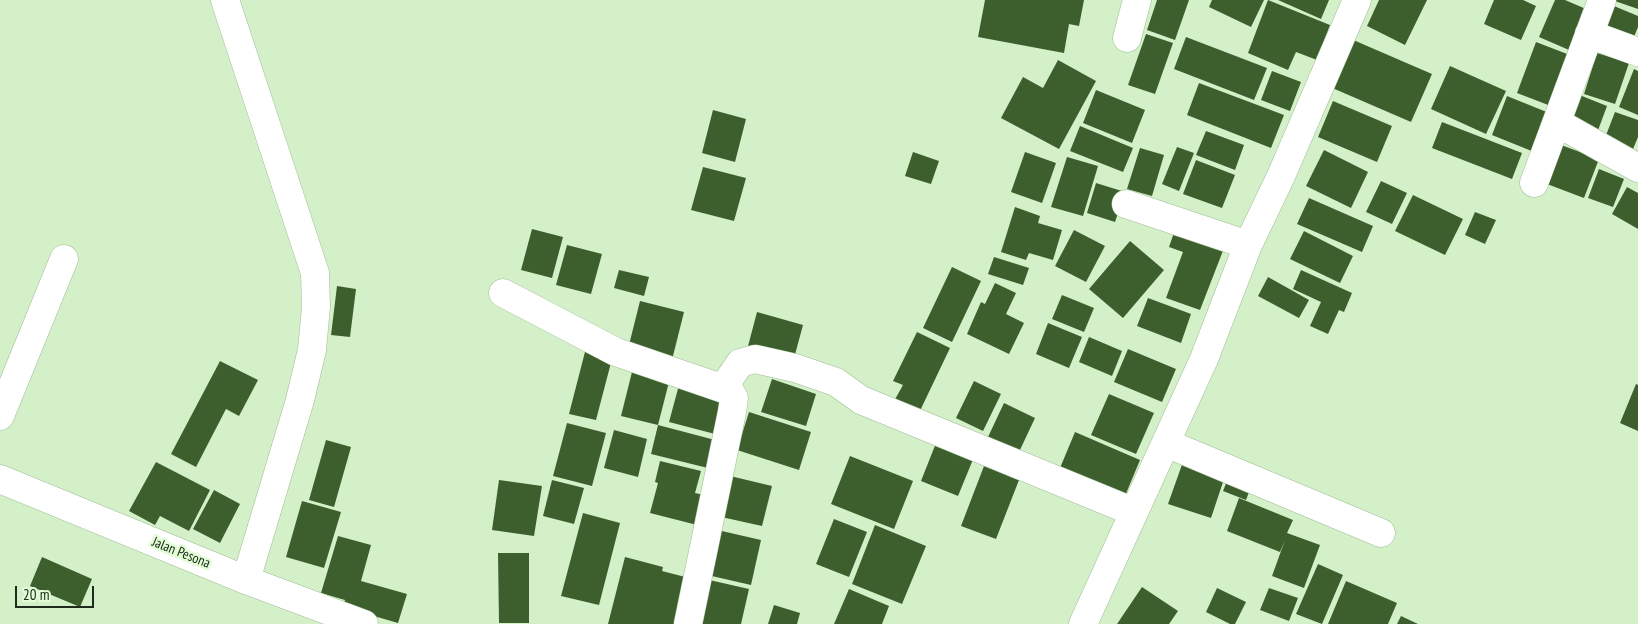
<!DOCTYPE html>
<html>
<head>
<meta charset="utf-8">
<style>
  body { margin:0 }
  #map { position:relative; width:1638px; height:624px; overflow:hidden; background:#d3f0c8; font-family:"PT Sans Narrow",sans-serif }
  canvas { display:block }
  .scale { position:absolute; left:15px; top:586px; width:79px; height:22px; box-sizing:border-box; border:2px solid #202a1c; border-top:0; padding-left:6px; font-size:15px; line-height:18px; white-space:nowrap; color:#202a1c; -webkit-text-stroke:4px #e0fdd5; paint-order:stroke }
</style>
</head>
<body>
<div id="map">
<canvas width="1638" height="624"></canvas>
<div class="scale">20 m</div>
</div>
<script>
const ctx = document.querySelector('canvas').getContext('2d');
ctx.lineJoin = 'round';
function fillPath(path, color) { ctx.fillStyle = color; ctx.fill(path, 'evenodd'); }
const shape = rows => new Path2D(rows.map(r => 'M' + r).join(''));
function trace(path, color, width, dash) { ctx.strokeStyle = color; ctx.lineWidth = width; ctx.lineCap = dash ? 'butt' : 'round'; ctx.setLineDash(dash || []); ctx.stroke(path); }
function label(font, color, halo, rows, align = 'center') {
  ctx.font = font + ' "PT Sans Narrow",sans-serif'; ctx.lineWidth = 5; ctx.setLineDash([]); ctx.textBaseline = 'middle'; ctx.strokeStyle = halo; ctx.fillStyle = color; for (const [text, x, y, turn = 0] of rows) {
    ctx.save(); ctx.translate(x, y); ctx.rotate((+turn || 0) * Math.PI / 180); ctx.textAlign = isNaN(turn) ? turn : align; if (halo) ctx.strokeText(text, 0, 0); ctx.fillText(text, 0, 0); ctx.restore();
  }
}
fillPath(shape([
  [985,0,1084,0,1079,26,1069,24,1064,53,978,37],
  [1157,0,1189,0,1175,40,1147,30],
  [1212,0,1264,0,1251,27,1209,7],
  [1268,0,1330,25,1317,60,1296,52,1288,70,1248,53],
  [1278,0,1329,0,1321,19],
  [1379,0,1427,0,1405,45,1367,26],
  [1494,0,1523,0,1536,6,1521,40,1484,24],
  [1555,0,1565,0,1593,12,1576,53,1539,37],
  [1612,0,1638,0,1638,9],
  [1614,6,1638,16,1638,27,1631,44,1603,32],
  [1146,34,1173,43,1155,94,1128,85],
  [1186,37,1267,68,1254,100,1174,69],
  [1351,39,1432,74,1411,122,1330,87],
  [1536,42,1575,57,1556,108,1517,93],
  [1597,53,1629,63,1615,104,1584,94],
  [1058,60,1096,81,1059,149,1001,118,1023,77,1043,88],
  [1450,66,1506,91,1486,134,1431,109],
  [1634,69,1638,71,1638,115,1619,107],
  [1272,71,1301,82,1290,111,1261,100],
  [1199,83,1284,115,1271,148,1187,115],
  [1096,90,1145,110,1132,143,1083,123],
  [1577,94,1607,106,1597,133,1566,122],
  [1507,96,1554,115,1539,154,1492,135],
  [1333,101,1392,126,1377,162,1318,137],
  [713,110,746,119,735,162,702,153],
  [1615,112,1638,120,1638,137,1631,154,1603,143],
  [1442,122,1522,153,1512,179,1432,148],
  [1080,126,1133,148,1123,172,1070,151],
  [1206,131,1244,145,1235,170,1196,155],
  [1561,145,1599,159,1584,198,1547,184],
  [1177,147,1194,153,1179,191,1162,184],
  [1140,148,1164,155,1152,196,1127,189],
  [1324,150,1368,172,1351,208,1306,186],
  [913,152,939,161,931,184,905,176],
  [1025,152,1056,163,1042,203,1011,192],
  [1067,157,1098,166,1083,216,1051,207],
  [1196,160,1235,175,1222,208,1183,194],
  [703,167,746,178,734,221,691,210],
  [1599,169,1624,179,1613,207,1588,198],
  [1381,181,1407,193,1392,224,1366,212],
  [1096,183,1125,192,1115,222,1087,213],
  [1627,187,1638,193,1638,229,1612,214],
  [1413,195,1463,219,1445,255,1395,231],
  [1309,198,1373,226,1362,252,1297,224],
  [1015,207,1040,216,1038,223,1062,230,1053,260,1029,253,1026,260,1001,252],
  [1475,212,1496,220,1485,244,1465,235],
  [1177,224,1226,243,1200,310,1166,298,1183,252,1169,247],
  [532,229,563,237,552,278,521,270],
  [1074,230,1105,246,1086,282,1055,266],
  [1304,231,1353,256,1340,283,1290,259],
  [1130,241,1164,270,1123,318,1089,289],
  [567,245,602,254,591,294,556,285],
  [994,257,1029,268,1023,285,988,274],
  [952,267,981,281,952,342,923,328],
  [619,270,649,277,644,296,614,288],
  [1301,270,1352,293,1344,312,1339,310,1328,334,1310,326,1321,302,1293,289],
  [1268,277,1309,300,1299,318,1258,296],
  [995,283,1016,293,1006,314,1024,323,1009,354,967,334,981,302,985,304],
  [337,286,356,289,350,337,331,335],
  [1062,295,1094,308,1084,332,1052,319],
  [1148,298,1191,314,1181,343,1137,326],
  [640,301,684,312,671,364,627,353],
  [757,312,803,325,793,362,747,350],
  [1048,323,1082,337,1069,368,1036,354],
  [917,332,950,348,918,415,893,403,903,385,893,381],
  [1089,337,1122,351,1112,376,1079,362],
  [586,348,613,355,596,420,569,414],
  [1128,349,1176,369,1162,402,1114,382],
  [220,361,258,380,239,416,226,409,196,467,171,454],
  [633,368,670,378,658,425,621,416],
  [772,379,816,394,806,426,761,412],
  [974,381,1001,394,983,431,956,418],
  [1636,384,1638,385,1638,431,1620,423],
  [679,385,725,396,715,434,669,422],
  [1109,394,1154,413,1136,454,1091,435],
  [1004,403,1035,418,1019,452,988,437],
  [749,412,811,432,799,470,737,450],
  [567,423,606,433,592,486,553,476],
  [658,425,715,440,708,468,651,454],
  [614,430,647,439,638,477,604,468],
  [1075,432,1140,460,1125,496,1060,468],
  [326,440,351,447,334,507,309,500],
  [936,443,974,457,958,496,921,481],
  [850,456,913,481,894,529,831,504],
  [1184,459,1226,473,1211,518,1168,504],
  [660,461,701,471,695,493,708,496,701,526,650,513,658,483,655,482],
  [156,462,210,490,189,531,160,516,155,525,129,511],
  [984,466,1019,480,996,539,961,526],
  [726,475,772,486,762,526,717,516],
  [1229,476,1252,484,1246,500,1223,491],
  [499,480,542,486,534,536,492,530],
  [552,480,584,488,574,524,543,516],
  [214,490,240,504,220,543,193,529],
  [1239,498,1293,520,1287,533,1320,545,1304,588,1272,576,1285,540,1280,552,1227,531],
  [302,501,341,512,324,568,286,557],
  [583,513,620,523,599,605,561,596],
  [834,519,867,532,849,577,816,564],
  [875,525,926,546,902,604,852,584],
  [713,529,761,540,751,585,703,574],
  [338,536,371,545,361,581,407,594,398,623,343,607,345,600,321,593],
  [498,553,529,553,529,623,499,623],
  [42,557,92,579,80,607,30,586],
  [625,557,663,567,662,571,693,579,682,624,608,624],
  [1318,564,1343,575,1322,624,1296,614],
  [705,579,749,589,741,624,700,624],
  [1346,581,1397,603,1388,624,1328,624],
  [1142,587,1178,611,1169,624,1117,624],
  [1217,588,1246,602,1235,624,1230,624,1206,612],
  [1269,588,1298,598,1289,621,1260,610],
  [849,589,889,606,882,624,834,624],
  [774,605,800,613,797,624,768,624],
  [1401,616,1418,624,1397,624]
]), '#3d5f2e');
const minor = shape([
  [225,0,315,273,316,307,312,350,300,400,246,580],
  [1589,34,1638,52],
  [1127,38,1137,0],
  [1558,123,1638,168],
  [1534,183,1602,0],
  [1126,204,1248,245],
  [503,293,616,352,730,391,734,398,732,412,688,624],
  [723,388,740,363,755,359,795,368,836,382,861,400,1134,512],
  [0,416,64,259],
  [1166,443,1381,533],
  [0,479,246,580,364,624],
  [1083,624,1204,359,1248,245,1281,176,1357,0]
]);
trace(minor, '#a1bc96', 29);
trace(minor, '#fff', 28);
label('14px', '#202a1c', '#e0fdd5', [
  ["Jalan Pesona",181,553,22]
]);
</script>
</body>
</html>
